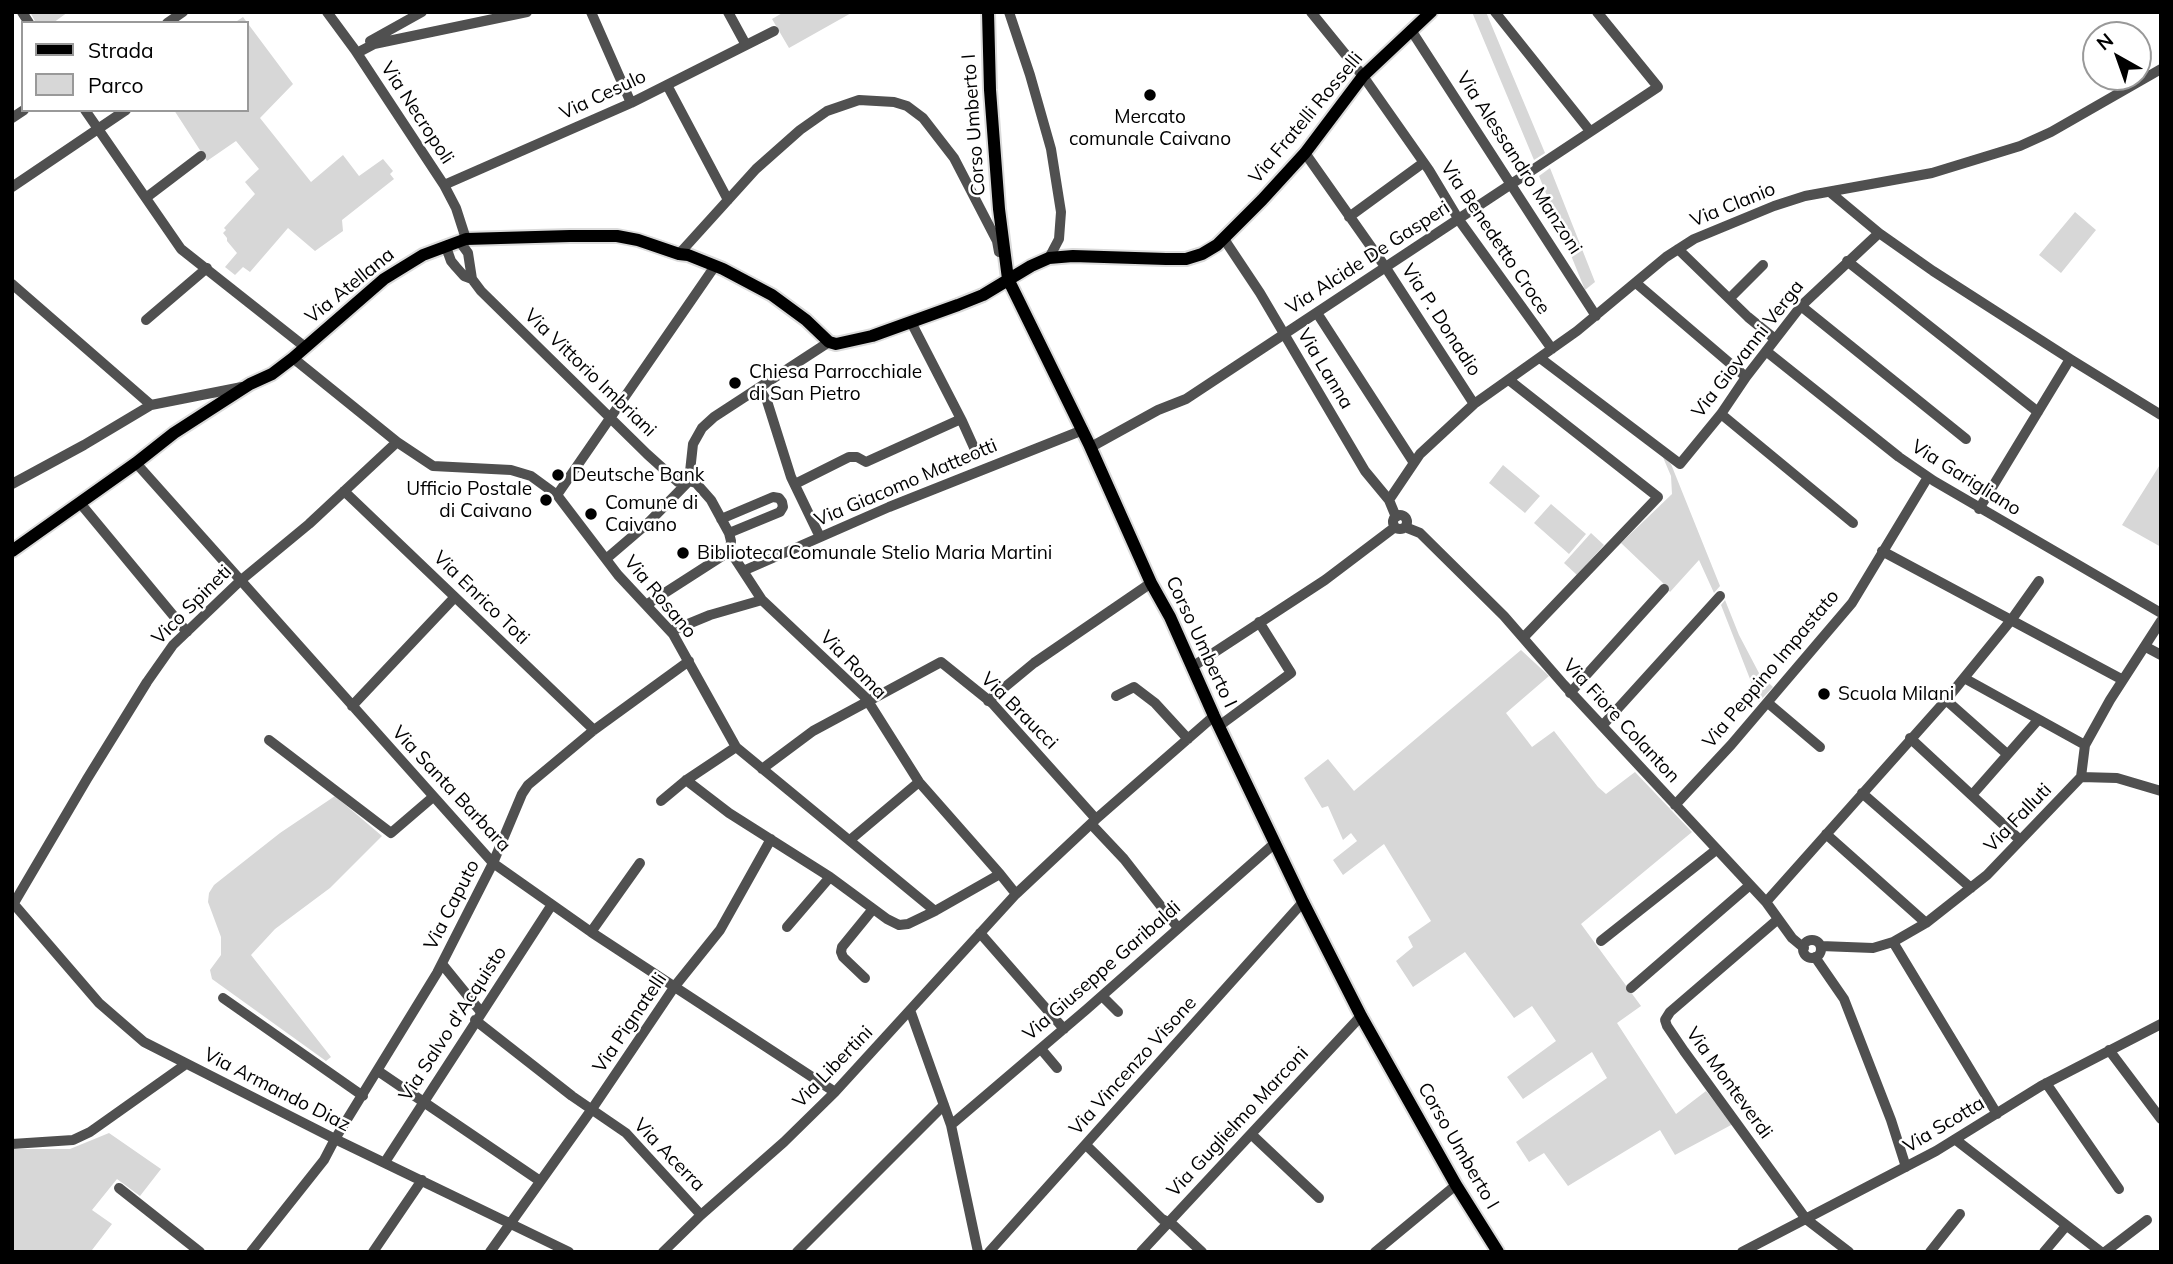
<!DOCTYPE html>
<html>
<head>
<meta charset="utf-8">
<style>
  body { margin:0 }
  #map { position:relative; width:2173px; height:1264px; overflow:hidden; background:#fff; font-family:Mulish,sans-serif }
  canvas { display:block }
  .frame { position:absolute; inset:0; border:14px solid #000; pointer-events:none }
  .legend { position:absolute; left:21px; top:21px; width:228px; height:91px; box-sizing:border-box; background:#fff; border:2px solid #999; margin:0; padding:9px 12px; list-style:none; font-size:21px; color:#000 }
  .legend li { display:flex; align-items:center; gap:14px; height:35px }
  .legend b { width:35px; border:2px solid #999 }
  .north { position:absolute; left:2082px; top:21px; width:70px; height:70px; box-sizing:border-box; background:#fff; border:2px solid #999; border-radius:50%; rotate:320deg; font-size:19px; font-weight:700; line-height:28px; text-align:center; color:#000 }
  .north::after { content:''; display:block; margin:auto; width:24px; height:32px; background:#000; clip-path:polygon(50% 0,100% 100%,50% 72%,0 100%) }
</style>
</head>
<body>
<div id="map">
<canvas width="2173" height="1264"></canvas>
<div class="frame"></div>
<ul class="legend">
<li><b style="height:9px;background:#000"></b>Strada</li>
<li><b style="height:19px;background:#d7d7d7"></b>Parco</li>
</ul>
<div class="north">N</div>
</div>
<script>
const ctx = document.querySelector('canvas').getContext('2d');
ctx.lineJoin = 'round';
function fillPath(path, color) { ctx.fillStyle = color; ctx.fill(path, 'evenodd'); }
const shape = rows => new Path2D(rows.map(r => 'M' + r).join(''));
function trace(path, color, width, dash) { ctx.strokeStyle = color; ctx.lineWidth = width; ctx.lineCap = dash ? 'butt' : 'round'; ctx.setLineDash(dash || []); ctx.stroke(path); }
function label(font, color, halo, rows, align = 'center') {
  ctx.font = font + ' Mulish,sans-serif'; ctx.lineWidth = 5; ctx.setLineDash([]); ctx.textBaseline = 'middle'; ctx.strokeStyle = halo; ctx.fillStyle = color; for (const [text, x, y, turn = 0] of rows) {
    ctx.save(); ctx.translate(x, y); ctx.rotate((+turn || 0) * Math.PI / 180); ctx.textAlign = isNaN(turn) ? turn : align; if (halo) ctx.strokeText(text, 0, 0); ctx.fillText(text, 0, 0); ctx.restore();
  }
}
fillPath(shape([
  [30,12,68,12,53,23,36,23],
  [784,12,853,12,789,48,772,19],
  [1472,12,1486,12,1545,153,1534,160],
  [243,17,293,84,260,118,311,182,343,155,359,176,383,159,393,171,390,174,394,179,342,220,343,231,315,251,288,228,250,272,243,267,235,275,225,267,237,253,227,241,227,238,223,233,226,230,224,228,255,194,245,182,259,169,236,141,207,161,174,110,247,110,247,23,234,23],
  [1550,168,1595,282,1585,290,1539,176],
  [2075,212,2096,230,2061,273,2039,255],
  [1662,455,1671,464,1720,586,1714,593,1699,560,1670,592,1662,582,1621,543,1672,494,1671,476],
  [2161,463,2161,547,2122,525],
  [1503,465,1540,496,1525,513,1489,483],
  [1551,504,1586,534,1569,554,1534,523],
  [1591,533,1604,545,1577,575,1564,563],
  [1725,600,1739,635,1760,675,1773,687,1759,702,1721,605],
  [1521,650,1549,676,1506,713,1532,747,1554,731,1598,787,1606,794,1635,772,1692,832,1581,924,1641,1006,1617,1023,1676,1114,1706,1091,1733,1124,1675,1155,1660,1130,1568,1186,1544,1153,1529,1162,1516,1142,1607,1078,1592,1052,1523,1099,1507,1077,1556,1041,1532,1006,1514,1018,1465,952,1413,987,1396,961,1413,947,1408,937,1431,921,1384,844,1343,875,1333,860,1357,841,1351,833,1343,840,1328,806,1322,808,1304,778,1328,759,1354,791],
  [335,796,382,836,330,888,275,929,251,955,331,1057,326,1061,212,979,210,970,221,955,221,937,208,902,209,893,214,885,280,833],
  [109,1133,161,1169,140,1196,117,1179,92,1210,112,1224,92,1250,94,1252,12,1252,12,1149,70,1149]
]), '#d7d7d7');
const major = shape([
  [988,12,990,90,999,209,1008,279,1089,444,1151,583,1170,617,1214,716,1303,902,1361,1016,1456,1185,1498,1252],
  [12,551,136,463,174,433,250,384,272,374,293,358,384,279,423,255,466,239,570,236,617,236,638,240,679,254,688,255,723,269,772,295,806,320,829,342,836,344,872,336,958,305,983,295,1031,266,1049,258,1073,256,1166,259,1186,259,1202,254,1217,245,1262,200,1305,153,1363,76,1431,12]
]);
trace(major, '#dbdbdb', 16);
trace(shape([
  [22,12,29,23],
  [327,12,355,50,444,185,456,208,466,239],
  [591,12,631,103],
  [728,12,746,45],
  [1009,12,1030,75,1051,149,1061,212,1059,239,1049,258],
  [1311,12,1363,76,1429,170,1459,220,1552,349],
  [1495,12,1590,131],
  [167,23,183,12],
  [1411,30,1596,316],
  [370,41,422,12],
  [357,53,374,44,527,12],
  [667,85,728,200],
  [85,110,181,249,305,347],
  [12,118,24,110],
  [1305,153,1386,268,1474,404],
  [444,185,631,103,774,31],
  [12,187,126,110],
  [1831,193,1879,233,1933,271,2070,359],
  [147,197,201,156],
  [1349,217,1423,163],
  [1224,239,1260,293,1365,471,1389,500,1396,517],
  [460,242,468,253,472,279],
  [446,247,451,261,456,267,464,276,472,279,481,291,647,454,678,482,689,481],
  [1678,249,1748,317,1775,339],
  [679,254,756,169,800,130,827,111,859,100,894,102,907,106,923,118,954,158,997,241,999,252],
  [1847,261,2038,412],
  [1636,283,1746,377],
  [12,284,151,405],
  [1730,298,1763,265],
  [1801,306,1966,439],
  [1317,313,1414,463],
  [146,320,207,268],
  [911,322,962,421,976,452],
  [1766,351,1899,457,1934,481,2161,613],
  [293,358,397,442,433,466,511,470,531,476,557,495,618,575,673,634,736,747,935,911],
  [1540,358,1680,464,1721,414,1746,377,1801,306,1879,233],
  [1509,380,1658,497,1523,638],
  [759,388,767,401,791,477,820,537],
  [1721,414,1853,523],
  [1091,447,1158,410,1186,399,1658,87,1597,12],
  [136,463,493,863,591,932,835,1092],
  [689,481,696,483,711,500,729,533,731,541,730,551,762,600,866,698,919,782,1000,874],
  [12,484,84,445,151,405,242,387],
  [795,484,849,457,857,457,866,462,961,419],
  [344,491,594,730],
  [557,495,715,266],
  [1389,500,1420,454,1474,404,1577,331,1666,257,1694,239,1774,206,1805,196,1932,173,2020,146,2051,132,2161,69],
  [80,503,187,632],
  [1979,509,2070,359,2161,415],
  '1393 522a7 7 0 1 1 14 0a7 7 0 1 1-14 0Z',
  [721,519,773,497,779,498,782,502,783,507,780,512,729,533],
  [1405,527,1420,533,1504,616,1564,685,1766,902,1792,938,1804,948],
  [1882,551,2123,680],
  [606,559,648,523,689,481,693,444,702,428,714,417,829,342],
  [743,571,889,507,1083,430],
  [646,605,730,551],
  [671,631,710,615,762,600],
  [2146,647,2161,655],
  [1192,667,1325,580,1395,527],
  [1964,678,2085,745],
  [1570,693,1664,589],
  [1116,696,1134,687,1155,703,1188,739],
  [1946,700,2007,754],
  [988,701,1034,663,1151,583],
  [1768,703,1820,747],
  [352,706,454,598],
  [1219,726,1291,673,1259,622],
  [1602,726,1720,596],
  [1910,738,2020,840],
  [269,740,391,833,433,797],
  [762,769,813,731,941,662,992,703,1096,819],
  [2081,777,2117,778,2161,791],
  [686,780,729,813,830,877,887,919,899,925,908,924,935,911,1000,874,1016,894],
  [1862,793,1971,888],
  [1972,795,2038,720],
  [661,801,685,781,736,747],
  [1675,805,1731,745,1852,603,1928,477],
  [1091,824,1124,859,1178,928],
  [1826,834,1926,923],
  [850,840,919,782],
  [12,902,99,1003,144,1042,335,1139,569,1252],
  [1766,902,1946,700,2012,619,2039,581],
  [14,903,87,779,147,682,173,645,240,581,309,524,397,442],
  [1777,920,1670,1012,1665,1020,1667,1026,1684,1051,1806,1219,1849,1252],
  [787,927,830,877],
  [591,932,640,863],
  [980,933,1064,1029],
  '1803 949a9 9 0 1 1 18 0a9 9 0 1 1-18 0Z',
  [1601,941,1716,850],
  [1893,942,1997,1114],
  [1821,946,1873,948,1893,942,1926,923,1987,875,2081,777,2085,745,2110,700,2161,621],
  [1815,957,1844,999,1891,1120,1906,1167],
  [442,964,481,1012],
  [865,978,843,957,841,952,842,947,873,909],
  [1631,988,1750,885],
  [1102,996,1118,1012],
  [223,998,363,1096],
  [910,1010,951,1125,978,1252],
  [475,1020,572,1096,626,1133,701,1215],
  [1041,1049,1057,1068],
  [2109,1050,2161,1119],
  [378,1071,540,1181],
  [2046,1083,2119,1189],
  [951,1125,1087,1009,1275,843],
  [1251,1134,1319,1198],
  [1956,1140,2101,1252],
  [12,1144,73,1140,90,1132,186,1064],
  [1086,1145,1162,1219,1173,1225,1202,1252],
  [385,1162,551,906],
  [119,1188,200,1252],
  [251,1252,324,1160,335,1139,437,973,493,863,522,794,528,785,594,730,689,661],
  [373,1252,422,1180],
  [490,1252,592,1109,675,986,720,930,771,839],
  [663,1252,701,1215,784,1142,835,1092,1016,894,1096,819,1214,716],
  [797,1252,944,1105],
  [989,1252,1303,902],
  [1141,1252,1361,1016],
  [1375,1252,1456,1185],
  [1742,1252,1936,1151,2041,1086,2161,1024],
  [1930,1252,1960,1214],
  [2044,1252,2066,1226],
  [2105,1252,2147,1220]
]), '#505050', 10);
trace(major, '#000', 12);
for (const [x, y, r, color] of [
  [1150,95,7,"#000"],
  [735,383,7,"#000"],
  [558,475,7,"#000"],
  [546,500,7,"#000"],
  [591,514,7,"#000"],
  [683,553,7,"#000"],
  [1824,694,7,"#000"]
]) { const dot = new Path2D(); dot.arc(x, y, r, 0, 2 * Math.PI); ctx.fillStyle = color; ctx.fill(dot); trace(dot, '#fff', 2.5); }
label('19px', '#000', '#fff', [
  ["Via Cesulo",603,95,-25],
  ["Via Necropoli",417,113,57],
  ["Via Fratelli Rosselli",1306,118,-50],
  ["Corso Umberto I",974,125,-94],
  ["Via Alessandro Manzoni",1519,163,57],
  ["Via Clanio",1733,205,-22],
  ["Via Benedetto Croce",1495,238,56],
  ["Via Alcide De Gasperi",1368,258,-33],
  ["Via Atellana",350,286,-39],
  ["Via P. Donadio",1441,320,57],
  ["Via Giovanni Verga",1748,349,-52],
  ["Via Lanna",1325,369,59],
  ["Via Vittorio Imbriani",590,373,44],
  ["Via Garigliano",1966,478,32],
  ["Via Giacomo Matteotti",906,483,-23],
  ["Via Rosano",660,597,50],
  ["Via Enrico Toti",481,598,44],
  ["Vico Spineti",192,605,-45],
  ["Corso Umberto I",1201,642,65],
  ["Via Roma",853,665,46],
  ["Via Peppino Impastato",1771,669,-50],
  ["Via Braucci",1019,711,45],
  ["Via Fiore Colanton",1621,721,47],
  ["Via Santa Barbara",451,789,47],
  ["Via Falluti",2018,818,-46],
  ["Via Caputo",452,905,-63],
  ["Via Giuseppe Garibaldi",1102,971,-41],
  ["Via Pignatelli",630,1023,-56],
  ["Via Salvo d'Acquisto",453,1024,-57],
  ["Via Vincenzo Visone",1133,1066,-48],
  ["Via Libertini",833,1067,-46],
  ["Via Monteverdi",1729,1083,54],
  ["Via Armando Diaz",277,1090,27],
  ["Via Guglielmo Marconi",1238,1122,-47],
  ["Via Scotta",1944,1125,-31],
  ["Corso Umberto I",1458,1146,60],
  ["Via Acerra",669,1155,46]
]);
label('19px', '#000', '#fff', [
  ["Mercato",1150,117,"center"],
  ["comunale Caivano",1150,139,"center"],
  ["Chiesa Parrocchiale",749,372],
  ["di San Pietro",749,394],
  ["Deutsche Bank",572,475],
  ["Ufficio Postale",532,489,"right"],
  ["di Caivano",532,511,"right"],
  ["Comune di",605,503],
  ["Caivano",605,525],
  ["Biblioteca Comunale Stelio Maria Martini",697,553],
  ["Scuola Milani",1838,694]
], 'left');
</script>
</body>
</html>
